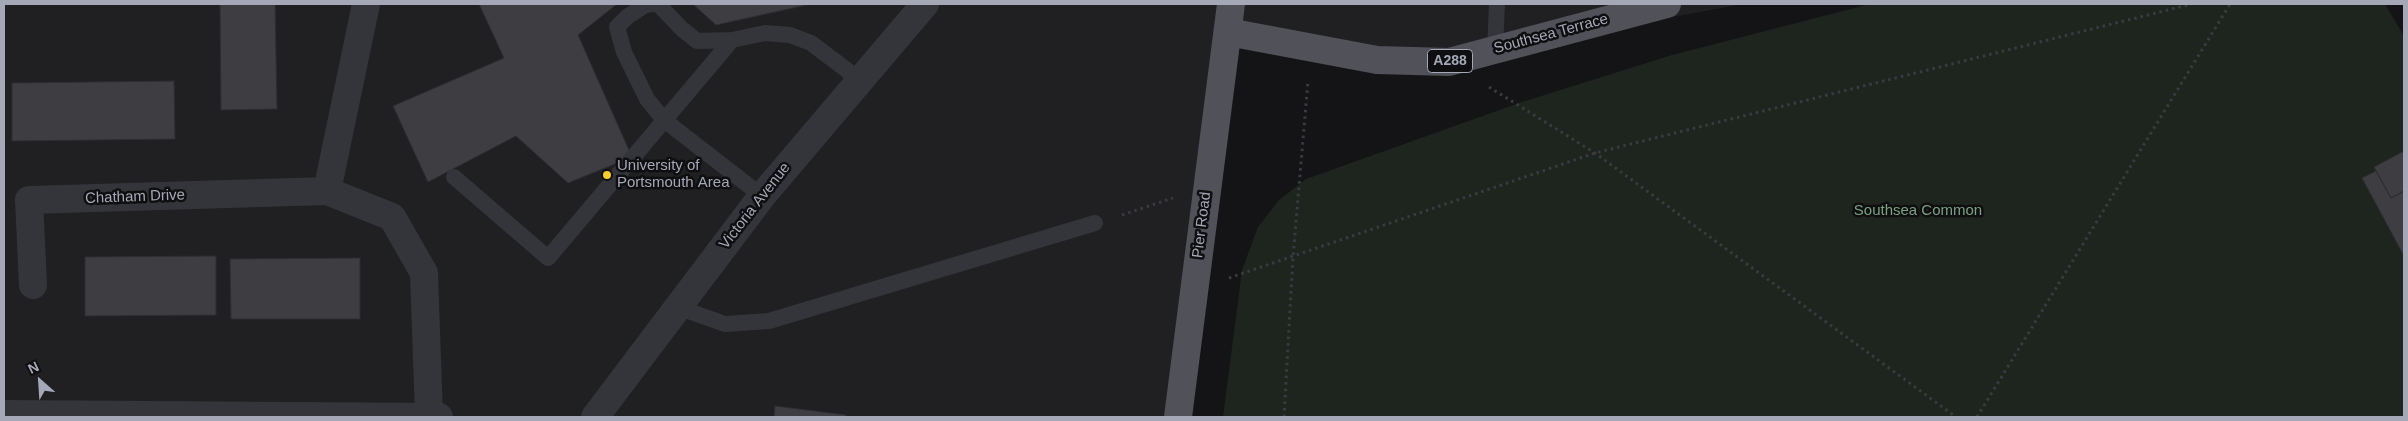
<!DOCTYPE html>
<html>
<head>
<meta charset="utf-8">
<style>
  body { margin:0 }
  #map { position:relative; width:2408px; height:421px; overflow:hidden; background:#141315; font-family:Arial,sans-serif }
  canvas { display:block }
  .frame { position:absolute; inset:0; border:5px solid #a5a8b6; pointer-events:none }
  .north { position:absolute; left:15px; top:356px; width:50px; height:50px; -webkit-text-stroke:4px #0f0e10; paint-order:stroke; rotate:334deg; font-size:14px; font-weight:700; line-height:20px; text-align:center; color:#a5a8b6 }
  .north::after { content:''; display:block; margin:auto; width:18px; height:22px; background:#a5a8b6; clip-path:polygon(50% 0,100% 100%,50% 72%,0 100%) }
</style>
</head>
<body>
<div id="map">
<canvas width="2408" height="421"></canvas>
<div class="frame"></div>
<div class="north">N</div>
</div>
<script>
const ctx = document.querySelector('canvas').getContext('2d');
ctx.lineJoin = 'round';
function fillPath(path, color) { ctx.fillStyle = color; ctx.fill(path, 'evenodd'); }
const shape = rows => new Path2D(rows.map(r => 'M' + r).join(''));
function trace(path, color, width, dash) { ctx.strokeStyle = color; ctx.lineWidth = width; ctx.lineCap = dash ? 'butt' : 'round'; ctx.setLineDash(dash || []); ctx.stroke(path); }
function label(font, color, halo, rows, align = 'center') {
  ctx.font = font + ' Arial,sans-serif'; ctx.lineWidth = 5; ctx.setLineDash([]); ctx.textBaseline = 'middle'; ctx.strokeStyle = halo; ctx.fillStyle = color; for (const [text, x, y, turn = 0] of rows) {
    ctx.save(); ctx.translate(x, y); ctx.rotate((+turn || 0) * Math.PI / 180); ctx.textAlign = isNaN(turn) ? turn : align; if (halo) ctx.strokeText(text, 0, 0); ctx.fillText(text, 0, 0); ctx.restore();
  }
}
fillPath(shape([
  [4,4,1744,4,1495,49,1377,60,1228,32,1178,417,439,417,4,414]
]), '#201f22');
fillPath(shape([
  [1870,4,2385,4,2404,36,2404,417,1223,417,1242,270,1258,227,1279,200,1306,179,1519,103,1672,55]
]), '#1e251f');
const building = shape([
  [220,4,275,4,277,109,221,110,220,4],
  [479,4,617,4,578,35,632,157,568,183,516,136,428,182,393,106,504,58,479,4],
  [693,4,811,4,716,25,693,4],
  [174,81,175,139,12,141,12,83,174,81],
  [2404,151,2404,191,2391,198,2374,167,2404,151],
  [2376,171,2391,198,2404,191,2404,256,2362,178,2376,171],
  [216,256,216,315,85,316,85,257,216,256],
  [360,258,360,319,231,319,230,259,360,258],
  [775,406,846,415,846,417,774,417,775,406]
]);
fillPath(building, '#3e3d42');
trace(building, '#2e2d31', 1);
trace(shape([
  [1489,87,1595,153,1956,417],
  [1122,215,1173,198],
  [1229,278,1595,153,2192,4],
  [1284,417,1293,257,1308,81],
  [1977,417,2230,4]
]), '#3a3b41', 3, [2.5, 4]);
trace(shape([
  [653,4,645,5,627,17,617,27,624,52,647,99,664,120,762,196],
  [658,4,682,29,697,41,732,40,765,33,790,35,811,43,860,80],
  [1495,49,1497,4],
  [454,177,548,258,732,40],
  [677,307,725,324,769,321,1095,223]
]), '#34353a', 16);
trace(shape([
  [327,191,366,4],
  [33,285,29,200,327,191,392,217,424,273,429,416],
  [4,414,439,417],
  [595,417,762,196,925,4]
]), '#34353a', 28);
trace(shape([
  [1228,32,1377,60,1449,62,1667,4],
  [1178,417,1231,4]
]), '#505159', 28);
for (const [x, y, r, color] of [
  [607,175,5,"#f5cd2c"]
]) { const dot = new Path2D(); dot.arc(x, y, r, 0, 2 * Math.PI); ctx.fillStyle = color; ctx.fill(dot); trace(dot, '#0f0e10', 2); }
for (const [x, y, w] of [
  [1450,61,45]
]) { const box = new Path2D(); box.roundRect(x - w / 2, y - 11.5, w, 23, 4); ctx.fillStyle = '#0f0e10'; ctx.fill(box); trace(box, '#a5a8b6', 1); }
label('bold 14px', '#a5a8b6', null, [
  ["A288",1450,61]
]);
label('15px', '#a5a8b6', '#0f0e10', [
  ["Southsea Terrace",1551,34,-15],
  ["Chatham Drive",135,197,-2],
  ["Victoria Avenue",755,206,-52],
  ["Pier Road",1202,225,-83]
]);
label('15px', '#a5a8b6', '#0f0e10', [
  ["University of",617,166],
  ["Portsmouth Area",617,183]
], 'left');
label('15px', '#7ba183', '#0f0e10', [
  ["Southsea Common",1918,211]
]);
</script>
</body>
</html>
